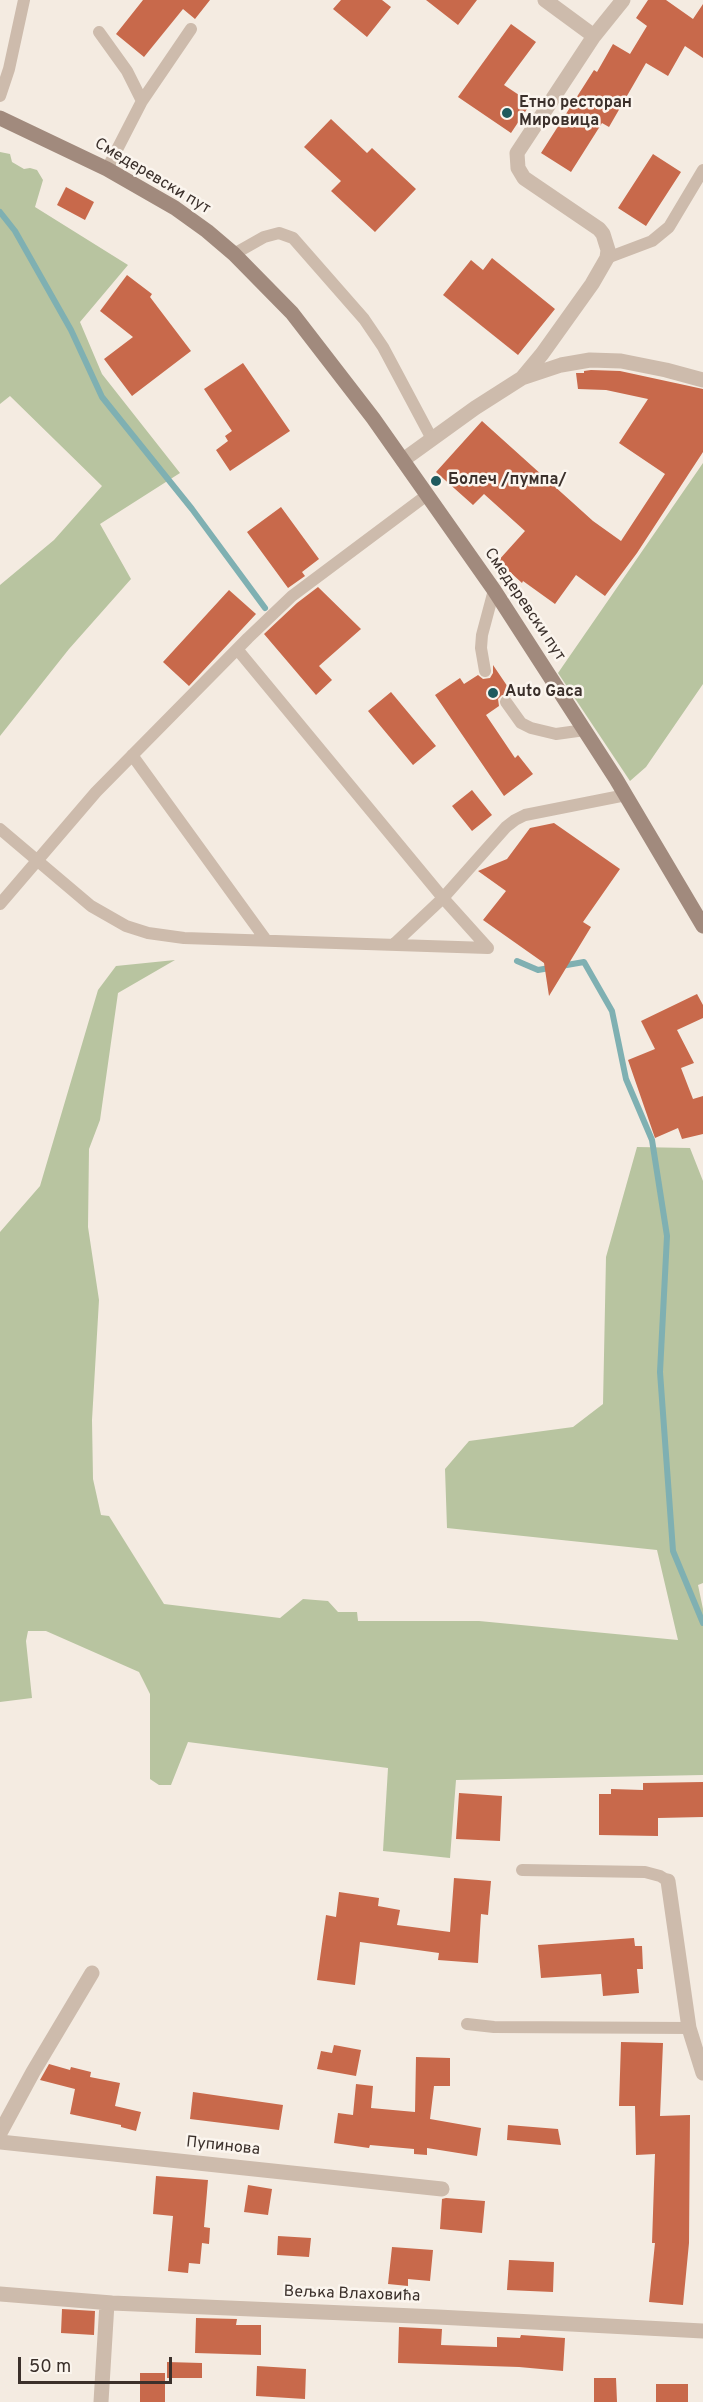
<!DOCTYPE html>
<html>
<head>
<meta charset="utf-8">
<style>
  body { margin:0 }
  #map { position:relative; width:703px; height:2402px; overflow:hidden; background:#f4ebe1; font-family:Overpass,sans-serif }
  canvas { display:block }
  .scale { position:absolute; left:18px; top:2357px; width:154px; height:27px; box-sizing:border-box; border:3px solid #3b302b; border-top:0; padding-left:8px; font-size:18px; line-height:21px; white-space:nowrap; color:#3b302b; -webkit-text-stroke:4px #fbf5ee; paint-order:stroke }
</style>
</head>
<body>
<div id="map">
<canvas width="703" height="2402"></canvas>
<div class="scale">50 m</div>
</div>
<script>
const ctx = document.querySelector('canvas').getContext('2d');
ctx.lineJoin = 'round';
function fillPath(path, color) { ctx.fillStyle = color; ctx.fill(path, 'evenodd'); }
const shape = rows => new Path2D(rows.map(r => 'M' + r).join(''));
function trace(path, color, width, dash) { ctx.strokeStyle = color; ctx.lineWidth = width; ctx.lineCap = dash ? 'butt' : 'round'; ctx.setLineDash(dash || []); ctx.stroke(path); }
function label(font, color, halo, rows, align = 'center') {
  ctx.font = font + ' Overpass,sans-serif'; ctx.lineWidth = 5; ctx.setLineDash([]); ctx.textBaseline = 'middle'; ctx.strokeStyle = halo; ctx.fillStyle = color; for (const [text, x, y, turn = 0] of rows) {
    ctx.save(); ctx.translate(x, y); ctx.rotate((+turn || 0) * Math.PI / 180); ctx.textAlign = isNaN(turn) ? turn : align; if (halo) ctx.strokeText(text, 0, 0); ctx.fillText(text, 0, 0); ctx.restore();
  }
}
fillPath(shape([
  [0,152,10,154,12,162,24,169,30,168,37,170,43,180,35,207,128,265,80,322,102,374,180,473,100,524,131,579,69,649,0,736,0,585,54,540,102,486,10,396,0,404],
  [703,463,703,684,646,767,630,781,558,673],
  [175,960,118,993,100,1120,89,1149,88,1227,99,1300,92,1420,93,1479,101,1515,109,1516,164,1604,280,1618,303,1599,328,1601,338,1612,357,1612,358,1621,479,1621,678,1640,657,1550,447,1528,445,1469,469,1441,573,1427,603,1404,606,1257,637,1147,690,1148,703,1181,703,1583,698,1585,703,1609,703,1775,456,1780,450,1858,383,1851,388,1768,188,1742,171,1785,159,1785,150,1779,150,1694,139,1672,46,1631,28,1631,26,1641,32,1698,0,1702,0,1232,40,1186,98,990,116,966]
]), '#b8c4a0');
trace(shape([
  [0,212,15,231,71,330,102,397,192,509,265,608],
  [517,961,538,970,584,962,612,1011,626,1079,652,1140,667,1236,660,1372,673,1551,703,1623]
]), '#7fb0b2', 6);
fillPath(shape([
  [143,0,210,0,195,19,183,9,144,57,116,34],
  [341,0,382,0,391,7,367,37,333,9],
  [426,0,477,0,458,25],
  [648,0,666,0,693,19,703,4,703,58,685,46,668,76,646,63,609,127,602,123,571,172,541,153,594,70,597,72,613,44,630,54,647,26,636,18],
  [511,24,536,42,504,85,531,103,511,133,458,97],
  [331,119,367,153,372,148,416,189,375,232,331,191,341,181,304,147],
  [653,154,681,172,646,226,618,208],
  [66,187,94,202,85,220,57,205],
  [492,258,555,309,518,355,443,295,471,260,483,270],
  [127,275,152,294,150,297,191,351,132,396,104,359,133,337,100,311],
  [243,363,290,431,230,471,216,450,228,441,225,436,232,431,204,389],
  [591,370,620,371,703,389,703,452,637,553,605,596,576,575,555,604,523,581,522,583,498,561,525,531,484,494,473,505,436,472,482,421,593,521,621,541,665,474,619,443,648,399,606,390,578,389,576,373,584,373,584,371],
  [281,507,319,559,302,572,305,576,288,588,247,532],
  [318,587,361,629,319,666,332,680,316,695,264,634,297,603],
  [229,590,256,614,189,686,163,662],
  [493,665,514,696,502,695,498,699,499,706,486,715,515,758,518,755,533,774,504,796,435,695,460,678,464,684,478,675,483,679,490,678,493,673],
  [391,692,436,746,413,765,368,711],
  [472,790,492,815,472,831,452,806],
  [554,823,620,869,583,922,591,927,549,996,544,963,483,920,506,891,478,871,507,859,530,828],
  [697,994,703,1005,703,1018,677,1030,694,1063,681,1068,693,1099,703,1096,703,1134,682,1139,678,1128,655,1138,628,1060,655,1049,641,1021],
  [703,1782,703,1817,658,1818,658,1836,599,1835,599,1794,611,1794,611,1789,643,1790,643,1783],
  [459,1793,502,1796,500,1841,456,1839],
  [454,1878,491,1881,488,1915,481,1914,478,1963,438,1960,439,1953,360,1942,355,1985,317,1980,326,1915,336,1917,339,1892,379,1898,378,1906,400,1910,397,1925,450,1932],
  [634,1938,635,1946,642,1946,643,1969,637,1969,639,1993,603,1996,601,1974,541,1978,538,1945],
  [621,2042,663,2043,660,2116,690,2115,689,2243,683,2305,649,2302,655,2243,652,2243,655,2154,636,2155,635,2106,619,2106],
  [334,2045,361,2050,356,2076,317,2069,321,2051,332,2053],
  [416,2057,450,2058,450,2086,434,2086,430,2119,481,2128,477,2156,427,2148,427,2155,414,2154,414,2149,370,2145,369,2148,334,2143,338,2113,353,2115,356,2084,373,2086,371,2108,415,2112],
  [49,2064,70,2070,71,2067,91,2072,90,2077,120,2083,115,2106,141,2112,136,2131,121,2127,121,2125,70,2114,75,2089,40,2080],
  [193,2092,283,2105,279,2130,190,2119],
  [508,2125,558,2129,561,2145,507,2140],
  [156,2176,208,2180,204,2227,210,2228,209,2244,202,2243,200,2264,189,2263,188,2273,168,2271,173,2216,153,2214],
  [248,2185,272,2189,268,2215,244,2212],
  [446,2198,485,2201,482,2233,440,2229,442,2199],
  [278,2236,311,2238,309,2257,277,2255],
  [392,2247,433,2250,430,2281,408,2279,408,2286,388,2284],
  [509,2260,554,2262,553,2292,507,2290],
  [62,2309,95,2311,94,2335,61,2333],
  [196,2318,237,2319,236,2325,261,2325,261,2355,195,2353],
  [399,2327,442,2329,441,2345,497,2347,497,2337,520,2338,521,2335,565,2338,563,2371,519,2367,398,2363],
  [167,2362,202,2363,202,2378,167,2378],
  [257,2366,306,2369,305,2399,256,2396],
  [140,2373,165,2373,165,2402,140,2402],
  [594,2378,616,2378,617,2402,594,2402],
  [656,2384,688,2384,688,2402,656,2402]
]), '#c8694b');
trace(shape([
  [99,32,127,71,142,101],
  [0,96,9,69,24,0],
  [107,169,142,101,191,29],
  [234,254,264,237,279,233,293,238,364,319,383,347,432,439],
  [607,258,652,241,669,227,703,170],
  [237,649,443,898,488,948],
  [485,671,481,648,482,635,494,590],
  [506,702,521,723,531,728,556,734,585,730],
  [132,755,266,940],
  [0,829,91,906,126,926,148,933,184,938,488,948],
  [0,904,96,792,248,638,292,596,427,495],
  [394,944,443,898,506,827,515,820,525,815,626,795],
  [522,1870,645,1872,660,1876,668,1881],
  [467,2024,494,2027,689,2028]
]), '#cdbbac', 12);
trace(shape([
  [545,0,594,36],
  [522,378,542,354,592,284,607,258,608,250,603,234,599,229,524,178,518,168,517,153,594,36,623,0],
  [403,460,475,408,522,378,561,365,590,360,621,361,666,370,703,380],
  [668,1881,689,2028,703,2073],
  [0,2133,33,2072,92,1973],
  [0,2142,442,2189],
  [0,2294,112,2303,438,2317,703,2331],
  [101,2402,107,2303]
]), '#cdbbac', 15);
trace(shape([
  [0,118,107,169,175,208,207,231,234,254,292,313,373,418,494,590,616,779,703,926]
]), '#a18a7d', 15);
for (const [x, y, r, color] of [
  [507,113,6,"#1f5a5e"],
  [436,481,6,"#1f5a5e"],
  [493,693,6,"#1f5a5e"]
]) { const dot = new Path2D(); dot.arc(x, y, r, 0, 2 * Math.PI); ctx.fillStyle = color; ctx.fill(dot); trace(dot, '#fbf5ee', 2); }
label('bold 16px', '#3b302b', '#fbf5ee', [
  ["Етно ресторан",519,104],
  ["Мировица",519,122],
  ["Болеч /пумпа/",448,481],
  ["Auto Gaca",505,693]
], 'left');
label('16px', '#3b302b', '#fbf5ee', [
  ["Смедеревски пут",152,177,31],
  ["Смедеревски пут",524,605,56],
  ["Пупинова",223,2147,6],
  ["Вељка Влаховића",352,2295,2]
]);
</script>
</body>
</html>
